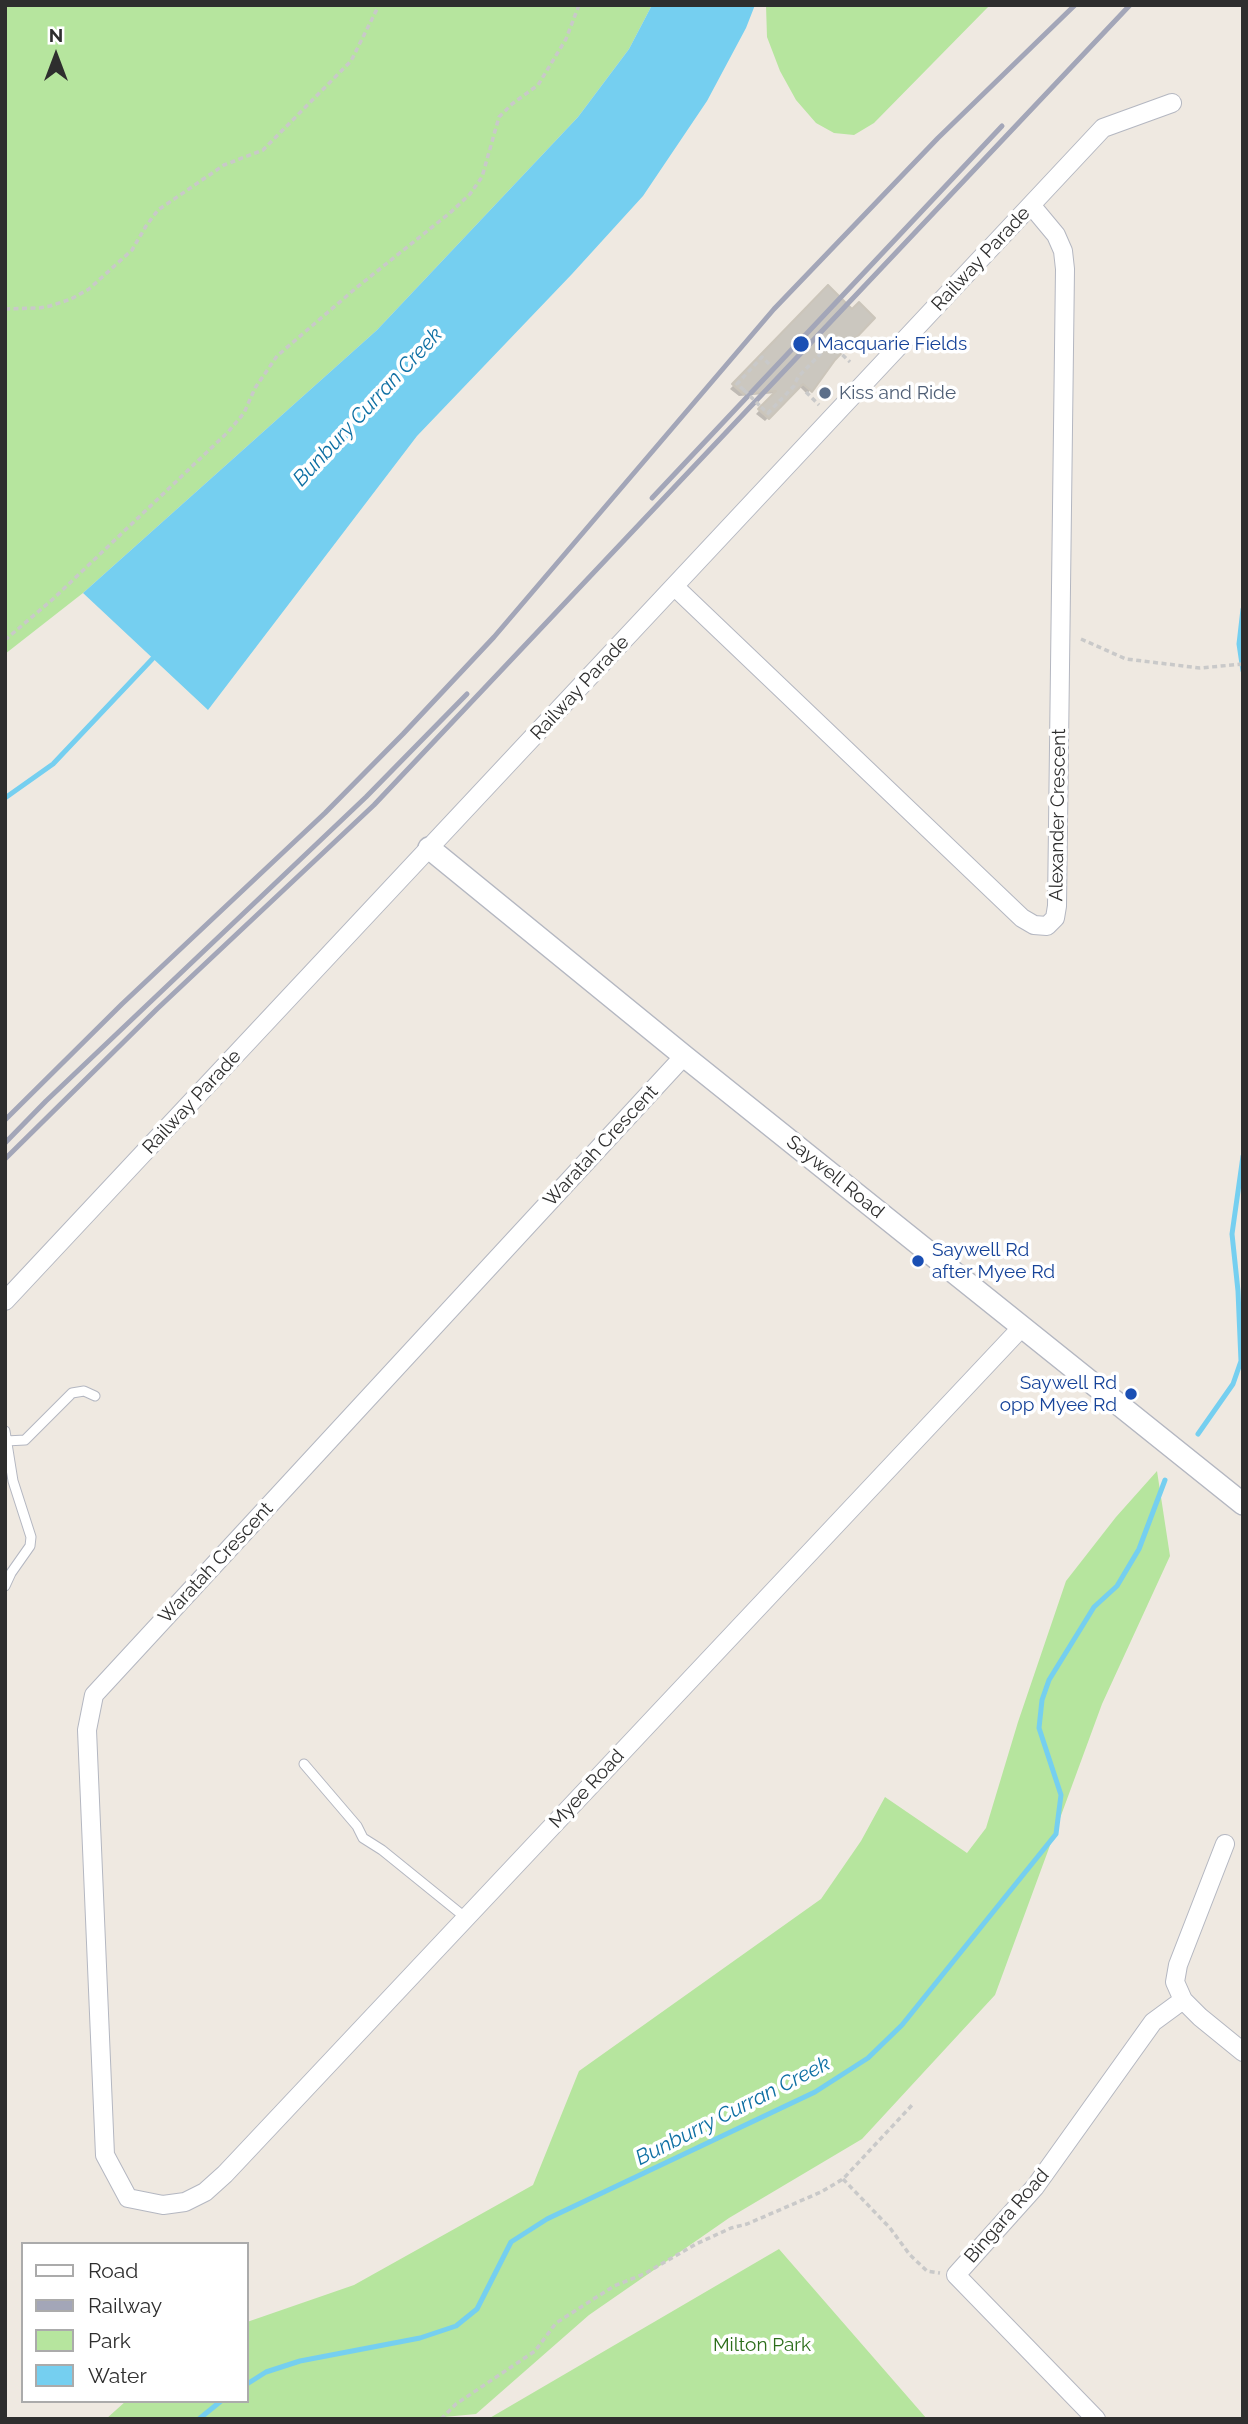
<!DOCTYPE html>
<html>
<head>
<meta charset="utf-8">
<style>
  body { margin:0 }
  #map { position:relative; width:1248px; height:2424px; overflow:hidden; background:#efe9e1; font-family:Raleway,sans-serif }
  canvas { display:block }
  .frame { position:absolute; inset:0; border:7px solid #2e2e2e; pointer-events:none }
  .legend { position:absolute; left:21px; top:2242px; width:228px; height:161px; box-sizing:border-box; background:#fff; border:2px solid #ababab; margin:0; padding:9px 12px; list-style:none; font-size:21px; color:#2e2e2e }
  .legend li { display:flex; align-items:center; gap:14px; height:35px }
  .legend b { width:35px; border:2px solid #ababab }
  .north { position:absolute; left:21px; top:21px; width:70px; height:70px; -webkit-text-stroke:5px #fff; paint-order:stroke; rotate:0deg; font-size:19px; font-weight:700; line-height:28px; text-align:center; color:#2e2e2e }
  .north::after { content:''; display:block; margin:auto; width:24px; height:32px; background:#2e2e2e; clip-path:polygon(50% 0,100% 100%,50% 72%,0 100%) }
</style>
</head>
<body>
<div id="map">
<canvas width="1248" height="2424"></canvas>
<div class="frame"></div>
<ul class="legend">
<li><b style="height:9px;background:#fff"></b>Road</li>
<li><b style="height:9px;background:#a3a6b8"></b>Railway</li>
<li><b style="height:19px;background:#b6e59e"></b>Park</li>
<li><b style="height:19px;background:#75cff0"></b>Water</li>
</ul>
<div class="north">N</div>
</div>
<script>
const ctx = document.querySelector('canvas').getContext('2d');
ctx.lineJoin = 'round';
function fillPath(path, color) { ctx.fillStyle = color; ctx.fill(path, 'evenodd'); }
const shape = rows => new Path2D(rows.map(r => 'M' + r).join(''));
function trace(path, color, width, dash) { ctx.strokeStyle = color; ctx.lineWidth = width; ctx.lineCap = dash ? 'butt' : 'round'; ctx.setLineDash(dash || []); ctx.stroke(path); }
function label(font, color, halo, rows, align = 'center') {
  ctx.font = font + ' Raleway,sans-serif'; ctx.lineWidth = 7; ctx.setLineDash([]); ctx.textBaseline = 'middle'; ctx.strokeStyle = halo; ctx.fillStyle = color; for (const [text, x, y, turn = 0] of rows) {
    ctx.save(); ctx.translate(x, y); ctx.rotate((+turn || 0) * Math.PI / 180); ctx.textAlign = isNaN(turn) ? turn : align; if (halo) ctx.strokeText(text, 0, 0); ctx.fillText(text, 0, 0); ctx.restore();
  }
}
fillPath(shape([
  [5,5,652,5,629,49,578,117,377,330,83,593,5,654],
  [766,5,990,5,874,123,854,135,834,133,816,123,796,100,780,71,767,37],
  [1157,1471,1170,1556,1102,1704,995,1995,862,2139,729,2218,589,2315,476,2414,423,2419,106,2419,126,2401,247,2401,247,2322,354,2285,533,2185,579,2071,821,1899,861,1841,885,1797,967,1853,986,1828,1018,1722,1066,1581,1116,1517],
  [779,2249,927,2419,488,2419]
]), '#b6e59e');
fillPath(shape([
  [652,5,755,5,746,28,707,101,643,196,572,274,417,436,208,710,83,593,377,330,578,117,629,49]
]), '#75cff0');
fillPath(shape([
  [828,287,834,358,807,394,799,386,765,421,756,414,776,393,739,396,730,389]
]), '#0003');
trace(shape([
  [1243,609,1239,644,1243,671],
  [5,798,53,764,157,654],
  [1198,1434,1233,1384,1241,1361,1238,1291,1232,1234,1243,1156],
  [247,2384,266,2372,300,2361,420,2338,456,2326,477,2309,511,2242,547,2219,815,2092,868,2058,902,2025,1056,1834,1061,1795,1039,1728,1042,1700,1049,1680,1094,1607,1117,1586,1139,1549,1165,1480],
  [199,2419,221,2401]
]), '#75cff0', 5);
const building = shape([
  [828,285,852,309,859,302,875,318,835,360,812,392,803,384,769,419,758,409,776,391,743,394,732,384,828,285]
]);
fillPath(building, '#cbc7bf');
trace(building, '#cbc5ba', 2);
const service = shape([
  [5,1431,13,1481,31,1537,30,1546,11,1573,5,1586],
  [6,1441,25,1440,72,1393,84,1391,95,1396],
  [304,1764,357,1826,363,1838,382,1850,466,1918]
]);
const minor = shape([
  [675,587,1022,918,1034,925,1047,926,1055,918,1057,906,1065,269,1063,251,1056,235,1031,205],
  [684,1056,94,1695,87,1730,105,2155,128,2198,163,2205,185,2202,205,2192,225,2174,1022,1327],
  [5,1301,1103,128,1172,103],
  [1225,1844,1178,1965,1175,1982,1183,2000,1200,2017,1243,2052],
  [1096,2419,956,2275,1035,2187,1153,2022,1183,2000]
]);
const tertiary = shape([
  [429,848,684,1056,1243,1504]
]);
trace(service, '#b4b7c1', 11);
trace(minor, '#b4b7c1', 20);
trace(tertiary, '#b4b7c1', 24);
trace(shape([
  [5,309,39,308,50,306,71,299,89,289,132,250,146,226,158,210,224,165,263,150,351,61,379,5],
  [824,337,850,362],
  [744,390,737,384,762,357,770,365],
  [806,392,819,405],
  [761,407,768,413,794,386,798,377,830,344],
  [1081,639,1126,659,1200,668,1243,664],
  [5,640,53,599,228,432,244,413,255,388,277,356,356,288,451,212,470,194,482,177,499,117,512,104,538,85,566,39,579,5],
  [843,2179,890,2228,910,2255,927,2271,940,2273],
  [441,2419,456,2404,535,2351,556,2323,614,2286,644,2274,696,2244,731,2228,747,2224,821,2192,843,2179,914,2103]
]), '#c9c9c9', 3.5, [5, 3.5]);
trace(service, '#fff', 9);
trace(minor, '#fff', 18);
trace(tertiary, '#fff', 21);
trace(shape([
  [652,498,1002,126],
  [5,1120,122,1004,325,813,403,734,494,637,774,309,938,138,1075,5],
  [5,1143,46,1101,366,797,467,694],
  [5,1159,157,1009,374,805,1130,5]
]), '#a3a6b8', 5);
trace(shape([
  [744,390,761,407]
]), '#c9c9c9', 3.5, [5, 3.5]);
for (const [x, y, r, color] of [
  [801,344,9,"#1a4fb4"],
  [825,393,7,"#5c6f8a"],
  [918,1261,7,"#1a4fb4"],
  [1131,1394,7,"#1a4fb4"]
]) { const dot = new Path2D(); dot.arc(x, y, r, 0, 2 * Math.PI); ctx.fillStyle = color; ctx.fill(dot); trace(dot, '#fff', 2.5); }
label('19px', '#2e2e2e', '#fff', [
  ["Railway Parade",981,259,-47],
  ["Railway Parade",580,688,-47],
  ["Alexander Crescent",1058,815,-89],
  ["Railway Parade",192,1102,-47],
  ["Waratah Crescent",601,1146,-47],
  ["Saywell Road",835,1177,39],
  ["Waratah Crescent",216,1563,-47],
  ["Myee Road",587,1789,-47],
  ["Bingara Road",1007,2216,-49]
]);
label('19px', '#164399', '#fff', [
  ["Macquarie Fields",817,344],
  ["Saywell Rd",932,1250],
  ["after Myee Rd",932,1272],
  ["Saywell Rd",1117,1383,"right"],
  ["opp Myee Rd",1117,1405,"right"]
], 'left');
label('19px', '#4e5e75', '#fff', [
  ["Kiss and Ride",839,393]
], 'left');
label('19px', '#2c6e1b', '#fff', [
  ["Milton Park",762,2345]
]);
label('italic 21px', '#0d6fa3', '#fff', [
  ["Bunbury Curran Creek",368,407,-47],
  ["Bunburry Curran Creek",733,2111,-27]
]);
</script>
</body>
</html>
